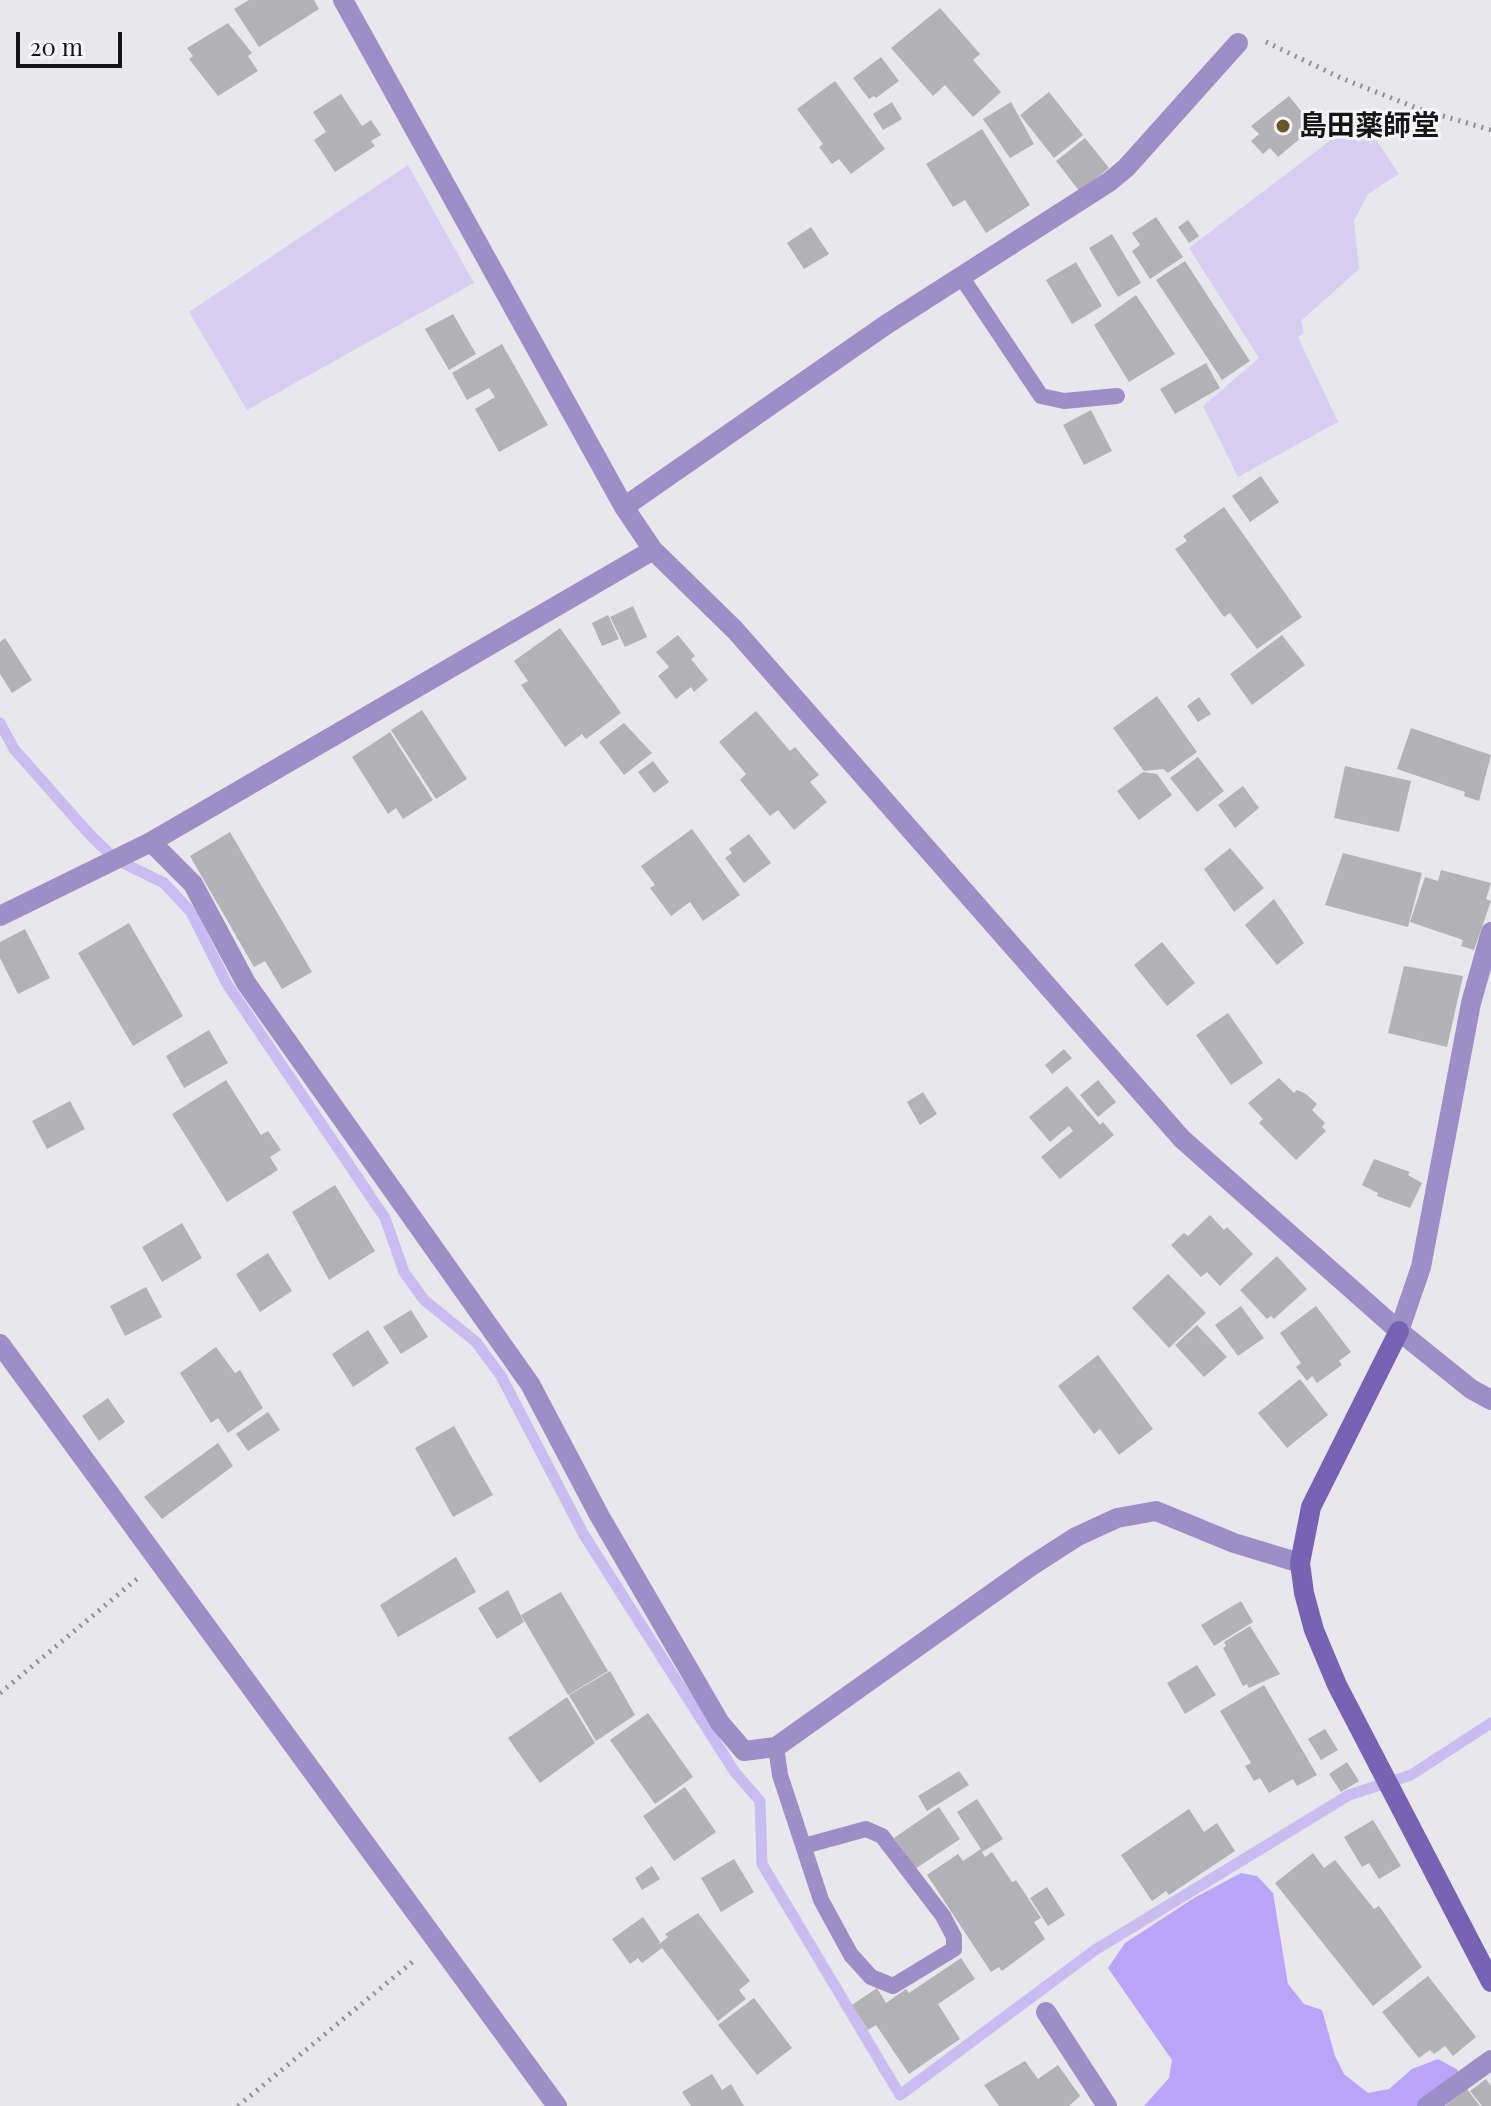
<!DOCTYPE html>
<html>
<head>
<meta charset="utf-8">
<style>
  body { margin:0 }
  #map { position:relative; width:1491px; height:2106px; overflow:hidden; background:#e8e8ec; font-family:"Playfair Display",serif }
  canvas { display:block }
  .scale { position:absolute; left:16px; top:32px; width:106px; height:36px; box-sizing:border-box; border:4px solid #161617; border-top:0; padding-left:10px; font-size:24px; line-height:28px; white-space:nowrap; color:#161617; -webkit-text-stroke:6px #f6f5f9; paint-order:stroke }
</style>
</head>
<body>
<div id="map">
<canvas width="1491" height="2106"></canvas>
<div class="scale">20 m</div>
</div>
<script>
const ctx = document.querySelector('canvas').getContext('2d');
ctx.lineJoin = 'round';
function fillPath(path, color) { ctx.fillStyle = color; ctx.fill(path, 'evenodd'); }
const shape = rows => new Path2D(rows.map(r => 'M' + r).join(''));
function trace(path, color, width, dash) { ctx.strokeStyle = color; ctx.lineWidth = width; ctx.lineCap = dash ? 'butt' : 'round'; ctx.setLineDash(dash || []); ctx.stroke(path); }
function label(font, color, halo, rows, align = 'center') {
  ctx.font = font + ' "Playfair Display","Noto Sans JP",serif'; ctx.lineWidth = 6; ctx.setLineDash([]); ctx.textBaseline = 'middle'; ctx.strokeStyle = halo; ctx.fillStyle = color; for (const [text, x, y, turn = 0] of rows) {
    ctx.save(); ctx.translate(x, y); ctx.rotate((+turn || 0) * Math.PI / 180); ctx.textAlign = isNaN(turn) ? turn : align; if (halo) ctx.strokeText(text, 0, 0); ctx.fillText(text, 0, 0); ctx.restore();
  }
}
fillPath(shape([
  [1361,117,1399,174,1368,194,1354,221,1359,269,1301,321,1304,333,1298,337,1338,422,1238,477,1203,406,1259,358,1189,248],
  [408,165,474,283,247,410,189,312]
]), '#d6cff2');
fillPath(shape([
  [1241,1873,1257,1876,1273,1893,1288,1984,1304,2004,1322,2010,1335,2056,1344,2074,1368,2093,1389,2089,1412,2069,1438,2059,1458,2070,1456,2080,1431,2106,1144,2106,1169,2078,1172,2060,1108,1968,1125,1943,1194,1898]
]), '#baa5fa');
trace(shape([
  [0,723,14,749,91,836,115,859,164,883,191,912,227,984,385,1218,404,1272,424,1300,476,1342,501,1376,584,1535,734,1771,760,1801,762,1864,900,2095,1095,1950,1349,1795,1411,1775,1491,1723]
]), '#c8bdf1', 11);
fillPath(shape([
  [249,0,314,0,319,9,259,47,234,9],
  [940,8,980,54,973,60,1001,92,973,117,945,85,933,96,891,48],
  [228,23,252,53,248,56,258,71,218,96,189,59,193,56,187,48],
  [881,57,899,81,876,98,874,96,869,99,853,78],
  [835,81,885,149,851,174,839,159,832,164,819,147,823,144,797,109],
  [1049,92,1083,135,1054,158,1020,115],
  [341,94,362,126,371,120,381,135,371,141,375,146,335,172,314,140,326,132,313,112],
  [1289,96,1314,127,1278,157,1270,148,1263,154,1251,141,1259,134,1251,126],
  [892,102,902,119,883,130,873,114],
  [1011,102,1034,144,1010,158,983,119],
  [982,129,1030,205,986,233,965,200,953,207,926,164],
  [1085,138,1109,168,1080,192,1056,161],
  [1156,217,1183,257,1150,279,1132,251,1140,245,1132,233],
  [1188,220,1199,236,1189,243,1178,227],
  [811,227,829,254,804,269,787,243],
  [1112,234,1141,283,1118,297,1089,248],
  [1185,261,1250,361,1222,380,1156,280],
  [1076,262,1102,306,1072,324,1046,280],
  [1136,295,1175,354,1129,382,1094,325],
  [453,314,476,354,449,370,425,329],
  [502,344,548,425,499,452,475,409,495,397,489,388,467,400,452,373],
  [1206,363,1220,388,1175,414,1160,389],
  [1091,410,1112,451,1084,465,1063,425],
  [1261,476,1279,502,1250,522,1232,496],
  [1224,507,1302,617,1257,649,1230,613,1224,617,1175,549,1187,541,1183,536],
  [633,606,647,637,625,647,610,617],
  [608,615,619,639,602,646,592,623],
  [560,628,621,713,586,739,582,734,565,747,521,685,528,681,514,661],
  [678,635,695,656,691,659,708,680,694,692,691,687,676,699,658,676,669,667,656,652],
  [1282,635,1305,665,1252,705,1230,674],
  [5,638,32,680,12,693,0,674,0,642],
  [1157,696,1197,752,1168,773,1163,769,1144,771,1113,728],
  [1199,697,1211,714,1198,722,1187,706],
  [422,710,467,779,436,799,391,730],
  [756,711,790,751,795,747,819,775,810,782,827,802,794,830,778,810,770,816,740,780,746,774,719,742],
  [624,723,652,753,624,775,599,742],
  [1411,728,1491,755,1479,801,1464,796,1465,792,1397,769],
  [390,732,433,800,403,819,396,808,388,814,352,757],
  [1198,757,1224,791,1197,812,1170,778],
  [653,761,669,782,654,793,638,772],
  [1345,766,1411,781,1399,832,1334,818],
  [1143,772,1157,774,1172,795,1139,820,1117,791],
  [1243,786,1259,808,1235,828,1218,805],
  [692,829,740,895,703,921,690,902,671,916,650,888,655,885,641,866],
  [230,832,312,972,282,989,265,961,254,967,190,856],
  [749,834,771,863,744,883,725,858,732,853,729,849],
  [1230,848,1264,888,1234,912,1204,869],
  [1343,853,1422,873,1408,927,1325,905],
  [1441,870,1491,883,1486,899,1491,901,1474,950,1461,946,1463,940,1410,922,1425,877,1438,881],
  [1274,899,1304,943,1277,965,1245,925],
  [129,923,183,1016,133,1046,78,953],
  [25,929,50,978,18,994,0,958,0,942],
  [1162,942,1195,983,1167,1006,1134,965],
  [1404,966,1463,976,1447,1047,1388,1033],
  [1228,1013,1263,1063,1231,1085,1196,1035],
  [209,1030,228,1063,184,1088,166,1056],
  [1064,1049,1072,1058,1052,1074,1045,1065],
  [1279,1078,1294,1093,1297,1090,1306,1094,1317,1104,1312,1110,1325,1123,1322,1127,1326,1131,1296,1160,1259,1123,1263,1119,1248,1103],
  [226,1080,261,1135,268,1131,281,1150,270,1157,278,1170,227,1202,172,1114],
  [1098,1080,1116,1102,1098,1117,1080,1095],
  [1067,1086,1100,1125,1103,1122,1114,1135,1060,1179,1041,1157,1073,1131,1069,1126,1050,1142,1029,1117],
  [923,1092,937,1114,920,1125,907,1102],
  [70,1101,85,1129,47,1149,32,1121],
  [1374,1159,1410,1172,1408,1175,1422,1183,1410,1208,1377,1196,1378,1193,1362,1185],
  [335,1185,375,1251,329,1280,292,1212],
  [1210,1215,1224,1230,1227,1227,1253,1254,1220,1286,1207,1272,1201,1277,1171,1245,1184,1233,1188,1236],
  [182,1223,202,1258,162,1282,142,1247],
  [268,1253,292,1291,260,1312,236,1274],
  [1277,1256,1307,1289,1274,1319,1271,1316,1267,1319,1240,1290],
  [1168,1274,1206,1313,1169,1348,1132,1308],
  [146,1287,162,1317,125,1336,110,1306],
  [1241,1306,1264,1338,1238,1356,1215,1325],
  [1316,1306,1351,1352,1339,1361,1342,1365,1317,1383,1312,1376,1307,1381,1296,1367,1301,1363,1280,1333],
  [411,1310,428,1337,401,1354,383,1327],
  [1197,1325,1227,1357,1204,1377,1175,1345],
  [368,1330,389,1363,353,1387,332,1354],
  [216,1347,235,1373,240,1370,263,1408,228,1433,218,1418,211,1423,180,1373],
  [1098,1355,1153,1429,1119,1455,1100,1429,1094,1434,1058,1386],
  [1300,1379,1328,1415,1287,1448,1258,1413],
  [108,1398,125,1422,99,1441,82,1416],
  [268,1412,280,1430,248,1451,236,1434],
  [454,1426,493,1495,453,1517,415,1448],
  [218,1443,233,1466,162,1519,144,1497],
  [456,1557,476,1592,398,1637,380,1605],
  [508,1590,524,1622,497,1639,478,1608],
  [561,1592,608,1671,568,1695,521,1615],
  [1241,1601,1253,1622,1214,1646,1201,1625],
  [1250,1626,1280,1674,1249,1688,1247,1684,1243,1686,1223,1648,1226,1646,1224,1642],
  [1197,1665,1216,1695,1185,1714,1167,1683],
  [610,1671,635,1715,596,1741,569,1695],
  [1264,1685,1317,1775,1297,1786,1293,1779,1269,1793,1260,1778,1254,1781,1245,1766,1251,1763,1220,1711],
  [567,1697,595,1743,540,1783,508,1738],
  [648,1713,693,1777,655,1804,610,1740],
  [1325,1729,1338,1750,1321,1760,1308,1739],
  [1347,1762,1359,1781,1341,1792,1329,1774],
  [959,1771,969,1785,927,1811,918,1796],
  [685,1787,716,1832,674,1861,643,1816],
  [977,1799,1003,1839,982,1852,985,1857,992,1852,1012,1882,1016,1880,1041,1918,1034,1922,1045,1939,1002,1971,999,1967,991,1972,927,1875,958,1854,963,1861,981,1849,957,1812],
  [939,1807,960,1839,915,1869,894,1838],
  [1189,1809,1204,1832,1217,1823,1235,1851,1169,1895,1166,1891,1152,1901,1121,1855],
  [1373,1820,1401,1866,1379,1879,1369,1863,1362,1867,1344,1837],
  [1313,1853,1324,1868,1335,1860,1374,1909,1379,1906,1422,1967,1373,2006,1275,1883],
  [734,1859,754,1892,721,1912,701,1878],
  [652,1866,660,1879,642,1890,635,1878],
  [1047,1887,1065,1915,1048,1926,1030,1898],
  [698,1913,750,1981,739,1990,746,1999,718,2021,662,1948,642,1963,638,1958,630,1964,612,1939,643,1917,660,1942,658,1945,668,1937,665,1934],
  [961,1958,975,1979,938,2004,960,2039,909,2074,876,2025,868,2030,852,2005,877,1988,886,2003,906,1989,909,1993],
  [1428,1976,1476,2037,1453,2056,1445,2046,1434,2054,1430,2050,1419,2058,1382,2012],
  [754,1998,792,2048,757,2075,718,2025],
  [1025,2061,1038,2079,1058,2065,1080,2096,1069,2106,999,2106,984,2085],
  [712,2074,722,2090,731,2084,744,2106,691,2106,682,2092],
  [1486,2079,1491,2086,1491,2106,1482,2106,1470,2091],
  [1467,2089,1480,2106,1445,2106]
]), '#b3b2b6');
trace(shape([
  [1266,42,1341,78,1419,109,1491,130],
  [0,1693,138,1578],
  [238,2106,416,1959]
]), '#909093', 5, [2, 6]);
trace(shape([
  [962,278,1041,396,1064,401,1117,396],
  [776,1747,780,1775,821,1900,851,1955,871,1977,893,1986,954,1949,954,1937,943,1916,882,1836,866,1829,804,1846]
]), '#9c8fc7', 16);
trace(shape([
  [343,0,624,507,653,550,735,630,1182,1139,1399,1331,1471,1389,1491,1400],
  [624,507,887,324,1109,182,1126,168,1238,43],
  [151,842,193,884,246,983,530,1384,599,1515,720,1723,744,1751,776,1747,1031,1566,1076,1537,1117,1518,1156,1511,1234,1543,1300,1563],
  [0,916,151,842,653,550],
  [1399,1331,1421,1267,1471,1003,1491,932],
  [0,1344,557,2106],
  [1046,2012,1107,2106],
  [1427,2106,1491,2060]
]), '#9c8fc7', 20);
trace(shape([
  [1399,1331,1311,1507,1300,1563,1304,1593,1314,1630,1337,1685,1491,1982]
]), '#7862b3', 20);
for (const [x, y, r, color] of [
  [1283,126,8,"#6c5626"]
]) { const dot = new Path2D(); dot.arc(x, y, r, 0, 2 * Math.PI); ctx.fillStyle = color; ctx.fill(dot); trace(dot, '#f6f5f9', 3); }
label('bold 28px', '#161617', '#f6f5f9', [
  ["島田薬師堂",1299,126]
], 'left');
</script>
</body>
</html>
